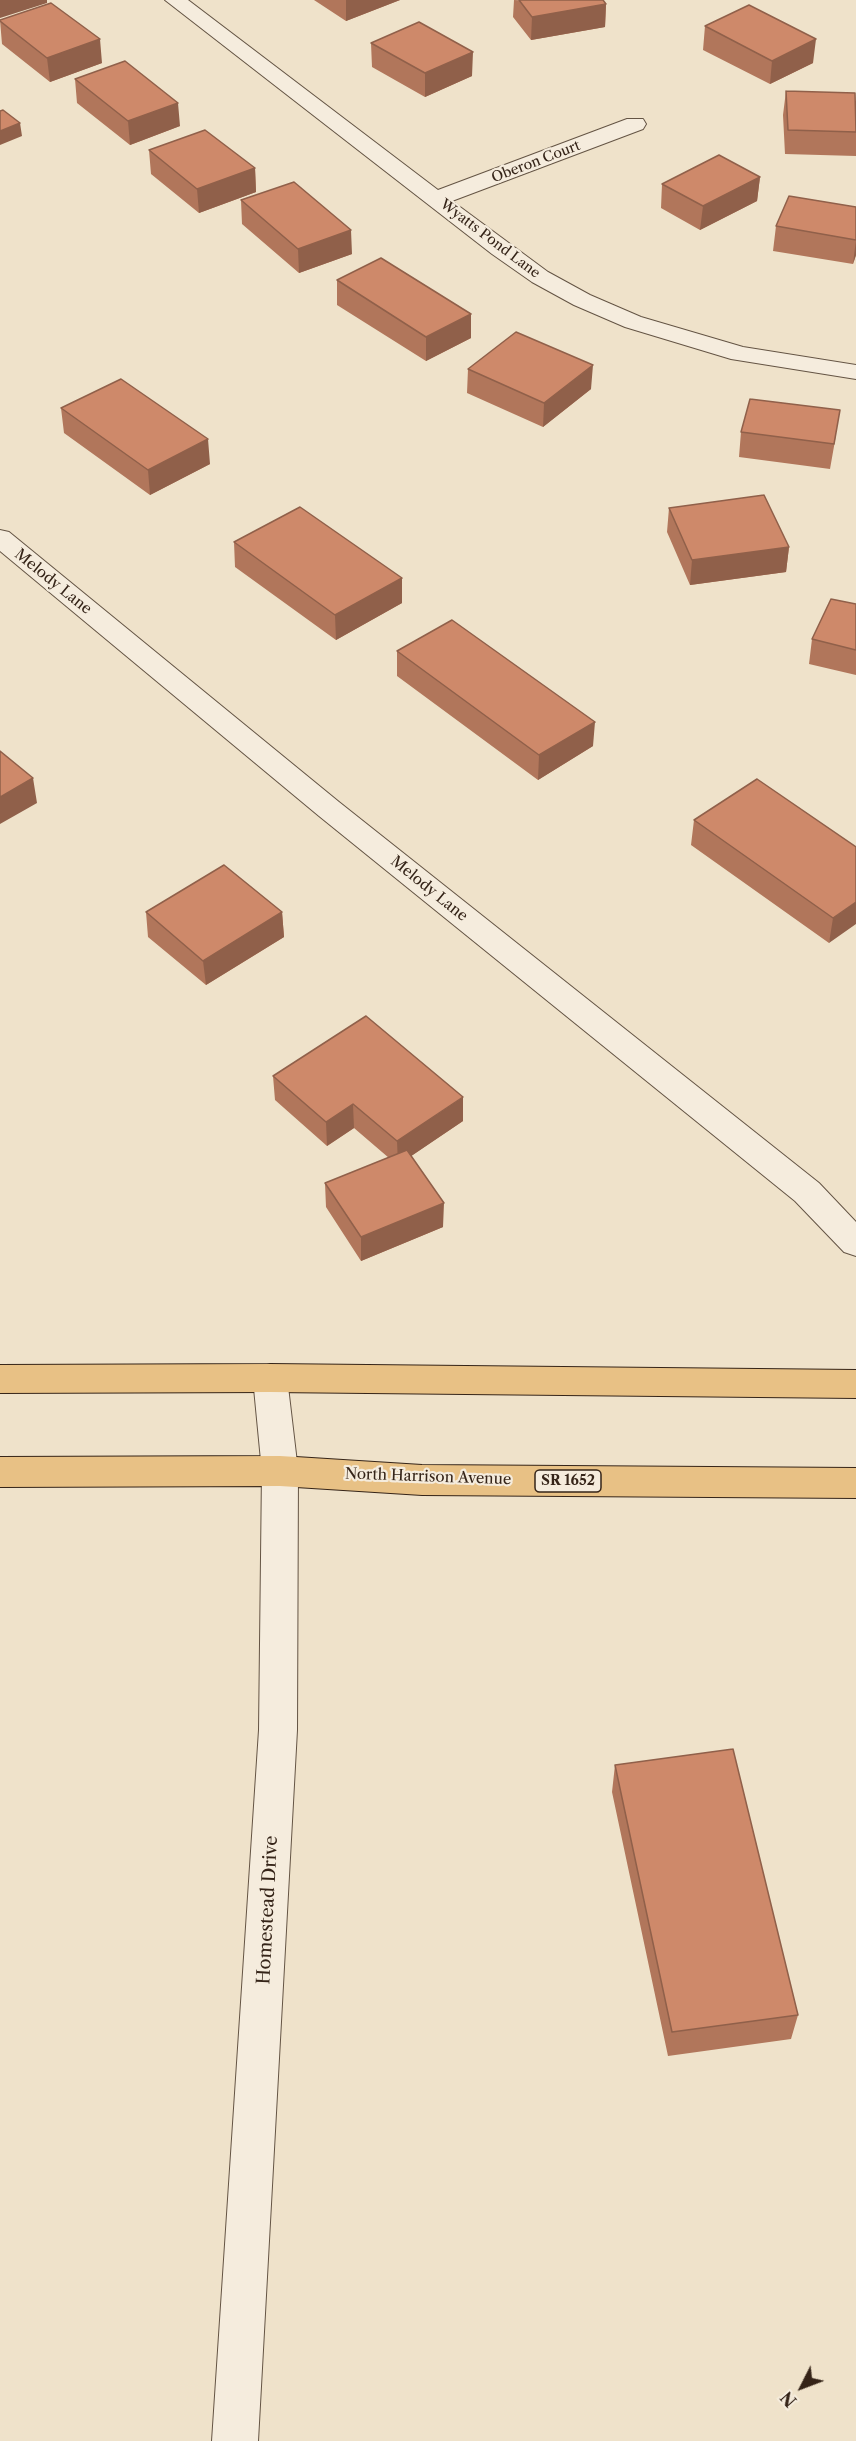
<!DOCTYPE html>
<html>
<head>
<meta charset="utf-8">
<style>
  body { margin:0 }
  #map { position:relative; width:856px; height:2441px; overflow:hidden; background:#efe2ca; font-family:"Libre Caslon Text",serif }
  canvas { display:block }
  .north { position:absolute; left:772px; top:2357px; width:60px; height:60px; -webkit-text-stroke:4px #f5ecdd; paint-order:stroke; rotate:228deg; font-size:16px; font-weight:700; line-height:24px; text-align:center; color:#352418 }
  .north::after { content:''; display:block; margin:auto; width:21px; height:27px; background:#352418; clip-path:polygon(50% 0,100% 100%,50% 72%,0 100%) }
</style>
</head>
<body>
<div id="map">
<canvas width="856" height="2441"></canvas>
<div class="north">N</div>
</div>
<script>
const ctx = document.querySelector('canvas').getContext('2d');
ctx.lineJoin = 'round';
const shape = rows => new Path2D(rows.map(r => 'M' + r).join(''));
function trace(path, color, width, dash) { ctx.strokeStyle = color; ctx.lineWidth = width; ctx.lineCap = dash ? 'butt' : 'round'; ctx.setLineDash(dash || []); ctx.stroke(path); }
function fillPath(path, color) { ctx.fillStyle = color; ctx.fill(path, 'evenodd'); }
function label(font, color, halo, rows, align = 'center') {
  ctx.font = font + ' "Libre Caslon Text",serif'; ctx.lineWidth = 4.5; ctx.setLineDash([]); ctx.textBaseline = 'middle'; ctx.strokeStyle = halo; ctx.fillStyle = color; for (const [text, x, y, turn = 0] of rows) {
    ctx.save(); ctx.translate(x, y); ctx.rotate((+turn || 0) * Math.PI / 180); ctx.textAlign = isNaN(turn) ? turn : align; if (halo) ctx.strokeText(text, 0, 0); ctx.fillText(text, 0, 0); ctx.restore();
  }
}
const minor = shape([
  [165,0,188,0,438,190,627,119,643,119,646,124,643,129,452,201,548,272,590,295,641,317,743,347,856,365,856,379,731,359,625,327,574,305,532,282,492,254,165,0],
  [0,530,9,532,339,802,819,1183,856,1222,856,1256,844,1252,795,1201,319,816,0,551,0,530],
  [270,1364,282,1368,287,1378,298,1471,297,1730,258,2441,212,2441,259,1730,262,1471,253,1378,258,1368,270,1364]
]);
const primary = shape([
  [270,1364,856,1370,856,1398,270,1392,0,1393,0,1365,270,1364],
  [280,1456,422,1465,856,1468,856,1498,422,1495,280,1486,0,1487,0,1457,280,1456]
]);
trace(minor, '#645444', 2);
trace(primary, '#352418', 2);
fillPath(minor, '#f5ecdd');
fillPath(primary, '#e8c185');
fillPath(shape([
  [314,0,400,0,346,21],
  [514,0,606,4,605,27,531,40,513,17],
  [0,20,102,63,50,82,2,44],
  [705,26,813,63,770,84,703,50],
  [371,43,472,76,425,97,372,67],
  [75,79,180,126,130,145,77,103],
  [786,91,856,101,856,156,785,154,783,115],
  [149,150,255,168,256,192,199,213,151,174],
  [760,177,757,201,700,230,661,208,662,184],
  [241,200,352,254,299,273,242,224],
  [856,207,856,255,853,264,773,251,776,226],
  [337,280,471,338,426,361,337,305],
  [468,369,591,389,543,427,467,393],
  [61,408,210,464,150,495,64,433],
  [741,432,836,435,830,469,739,457],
  [669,508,789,547,786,572,690,585,667,532],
  [234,542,402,578,402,603,336,640,235,567],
  [856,604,856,675,809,664,812,639],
  [397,651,593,746,538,780,397,676],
  [694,820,856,847,829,943,691,845],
  [146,912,282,912,284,937,206,985,148,937],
  [273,1076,463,1121,411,1156,443,1227,361,1261,326,1207,325,1183,389,1158,354,1128,327,1146,275,1100],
  [615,1765,798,2015,791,2039,668,2056,612,1792]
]), '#b1765b');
fillPath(shape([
  [0,0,47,0,47,3,0,18],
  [346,0,400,0,346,21],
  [606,4,605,27,531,40,532,17],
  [100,39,102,63,50,82,47,58],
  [816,39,813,63,770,84,772,61],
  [473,52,472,76,425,97,425,73],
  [178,103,180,126,130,145,128,121],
  [20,123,22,136,0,145,0,131],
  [255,168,256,192,199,213,197,189],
  [760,177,757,201,700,230,703,206],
  [351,230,352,254,299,273,298,249],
  [856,239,856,255,853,264,856,240],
  [471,314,471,338,426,361,426,337],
  [593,365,591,389,543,427,544,403],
  [208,439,210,464,150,495,148,470],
  [789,547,786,572,690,585,692,560],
  [402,578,402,603,336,640,335,615],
  [595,722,593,746,538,780,539,755],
  [33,778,37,803,0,824,0,797],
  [856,902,856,924,829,943,833,918],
  [282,912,284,937,206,985,203,961],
  [463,1097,463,1121,398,1165,397,1141],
  [353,1104,354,1128,327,1146,326,1122],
  [444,1203,443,1227,361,1261,361,1237]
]), '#90604a');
const building = shape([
  [519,0,603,0,606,4,532,17,519,0],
  [51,3,100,39,47,58,0,21,0,20,51,3],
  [749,5,816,39,772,61,705,26,749,5],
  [419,22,473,52,425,73,371,43,419,22],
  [125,61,178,103,128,121,75,79,125,61],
  [786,91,855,93,856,132,788,130,786,91],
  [3,110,20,123,0,131,0,111,3,110],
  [205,130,255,168,197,189,149,150,205,130],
  [719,155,760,177,703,206,662,184,719,155],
  [294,182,351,230,298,249,241,200,294,182],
  [789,196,856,207,856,240,776,226,789,196],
  [381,258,471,314,426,337,337,280,381,258],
  [516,332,593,365,544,403,468,369,516,332],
  [121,379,208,439,148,470,61,408,121,379],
  [750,399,840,410,834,444,741,432,750,399],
  [764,495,789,547,692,560,669,508,764,495],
  [300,507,402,578,335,615,234,542,300,507],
  [831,599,856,604,856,650,812,639,831,599],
  [452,620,595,722,539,755,397,651,452,620],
  [0,751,33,778,0,797,0,751],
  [757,779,856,847,856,902,833,918,694,820,757,779],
  [224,865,282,912,203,961,146,912,224,865],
  [366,1016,463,1097,397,1141,353,1104,326,1122,273,1076,366,1016],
  [407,1150,444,1203,361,1237,325,1183,407,1150],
  [733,1749,798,2015,672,2032,615,1765,733,1749]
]);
fillPath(building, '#ce896a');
trace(building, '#90604a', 1.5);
label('14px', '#352418', '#f5ecdd', [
  ["Oberon Court",536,162,-21],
  ["Wyatts Pond Lane",490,239,37]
]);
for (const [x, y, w] of [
  [568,1481,66]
]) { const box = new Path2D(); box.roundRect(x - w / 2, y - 11, w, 22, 4.5); ctx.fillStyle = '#f5ecdd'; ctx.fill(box); trace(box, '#352418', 1.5); }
label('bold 14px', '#352418', null, [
  ["SR 1652",568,1481]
]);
label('15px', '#352418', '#f5ecdd', [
  ["Melody Lane",53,582,39],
  ["Melody Lane",429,889,39],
  ["North Harrison Avenue",428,1477,2]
]);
label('18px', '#352418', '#f5ecdd', [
  ["Homestead Drive",268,1910,-87]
]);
</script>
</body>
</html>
